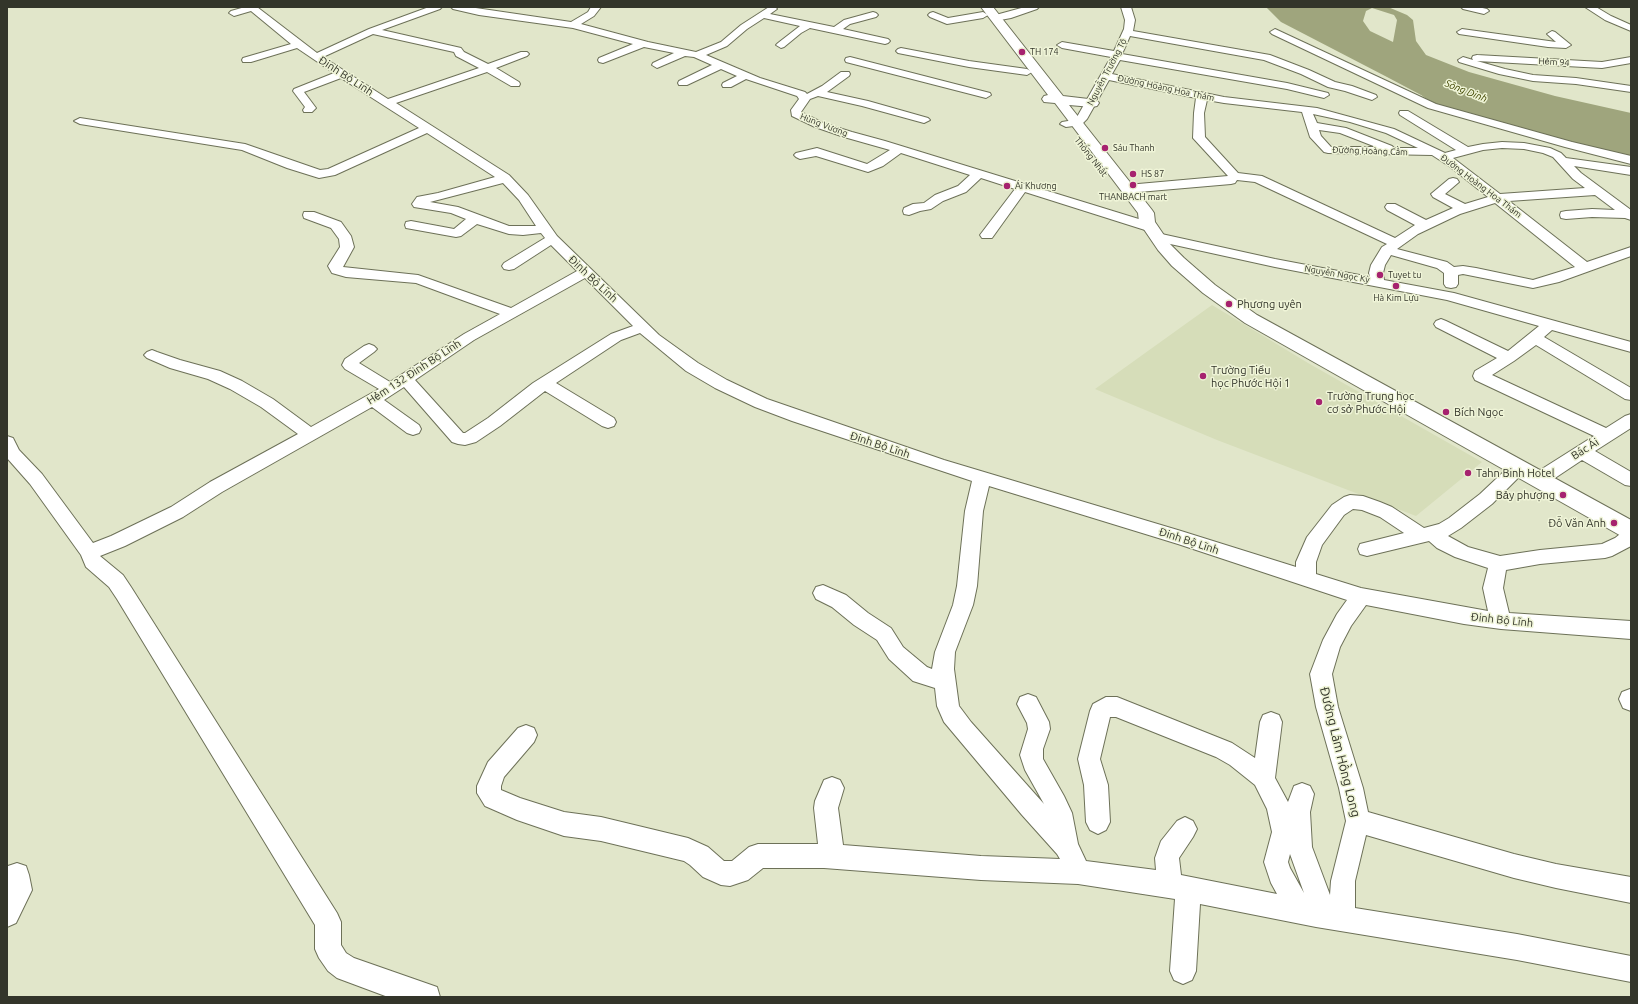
<!DOCTYPE html>
<html>
<head>
<meta charset="utf-8">
<style>
  body { margin:0 }
  #map { position:relative; width:1638px; height:1004px; overflow:hidden; background:#e1e6ca; font-family:Ubuntu,sans-serif }
  canvas { display:block }
  .frame { position:absolute; inset:0; border:8px solid #33352a; pointer-events:none }
</style>
</head>
<body>
<div id="map">
<canvas width="1638" height="1004"></canvas>
<div class="frame"></div>
</div>
<script>
const ctx = document.querySelector('canvas').getContext('2d');
ctx.lineJoin = 'round';
function fillPath(path, color) { ctx.fillStyle = color; ctx.fill(path, 'evenodd'); }
const shape = rows => new Path2D(rows.map(r => 'M' + r).join(''));
function trace(path, color, width, dash) { ctx.strokeStyle = color; ctx.lineWidth = width; ctx.lineCap = dash ? 'butt' : 'round'; ctx.setLineDash(dash || []); ctx.stroke(path); }
function label(font, color, halo, rows, align = 'center') {
  ctx.font = font + ' Ubuntu,sans-serif'; ctx.lineWidth = 3; ctx.setLineDash([]); ctx.textBaseline = 'middle'; ctx.strokeStyle = halo; ctx.fillStyle = color; for (const [text, x, y, turn = 0] of rows) {
    ctx.save(); ctx.translate(x, y); ctx.rotate((+turn || 0) * Math.PI / 180); ctx.textAlign = isNaN(turn) ? turn : align; if (halo) ctx.strokeText(text, 0, 0); ctx.fillText(text, 0, 0); ctx.restore();
  }
}
fillPath(shape([
  [1212,305,1308,363,1482,462,1416,516,1217,440,1095,389]
]), '#d6ddb9');
fillPath(shape([
  [1266,7,1388,7,1407,15,1413,20,1416,41,1426,55,1469,72,1555,96,1631,113,1631,158,1583,148,1432,103,1421,95,1387,77,1281,22],
  [1372,8,1394,15,1397,20,1393,42,1370,31,1363,21,1366,11]
]), '#9fa57d');
const minor = shape([
  [245,7,257,7,317,53,369,29,429,7,442,7,440,9,382,30,461,48,464,52,488,64,521,52,527,52,529,54,527,56,496,68,519,82,520,84,519,86,511,86,487,72,396,103,509,175,528,195,557,236,659,335,698,363,727,380,767,399,944,460,1181,531,1296,567,1296,562,1307,537,1332,505,1344,497,1350,495,1363,496,1380,502,1392,507,1424,528,1439,524,1449,518,1480,494,1513,463,1519,461,1525,463,1528,467,1525,471,1492,504,1461,528,1448,536,1468,547,1500,556,1540,550,1602,544,1615,538,1624,531,1631,529,1631,546,1612,556,1605,558,1540,564,1506,570,1503,588,1509,613,1631,621,1631,639,1501,629,1464,624,1366,605,1351,626,1340,647,1332,674,1338,707,1363,788,1368,812,1514,854,1556,864,1631,877,1631,903,1556,888,1514,878,1366,835,1355,881,1355,908,1517,934,1631,956,1631,982,1517,960,1316,927,1200,904,1196,971,1192,980,1183,984,1174,980,1170,971,1175,899,1078,884,981,880,824,868,763,868,748,880,730,886,721,885,703,877,690,865,684,861,601,841,564,836,517,820,485,806,477,793,477,786,488,762,518,728,526,725,534,728,537,735,534,742,504,777,501,786,501,790,520,798,564,812,601,817,688,838,708,847,724,861,732,861,749,847,758,844,818,844,814,808,815,801,824,780,832,777,840,780,844,788,838,808,843,845,981,856,1060,859,1057,854,1022,815,944,722,937,706,935,688,913,681,889,659,877,640,854,625,832,607,816,599,813,593,816,587,823,585,846,595,868,613,891,628,903,647,927,667,932,669,935,652,953,605,957,586,965,511,972,481,792,421,755,407,715,388,686,371,640,333,621,340,556,383,614,418,616,422,614,426,608,428,602,426,545,391,500,426,476,442,465,445,458,444,452,442,404,387,384,400,419,425,421,429,419,433,413,435,407,433,372,407,222,492,183,517,125,546,100,556,123,575,131,587,337,913,341,922,341,945,346,953,354,958,437,987,440,997,388,997,337,978,328,971,319,958,315,949,315,925,117,599,109,587,86,567,81,555,30,484,7,458,7,436,13,438,19,450,42,474,93,543,111,536,171,507,210,482,298,434,261,407,230,389,208,379,170,368,147,358,144,355,147,352,152,350,157,352,180,360,220,371,242,381,273,399,311,427,379,389,345,369,342,365,345,359,364,346,369,344,374,346,377,349,374,352,359,363,390,382,464,334,500,314,416,283,346,277,332,273,328,266,340,247,339,239,331,228,304,218,303,215,304,212,314,212,341,222,351,236,354,247,343,267,418,275,511,308,577,271,551,245,514,269,509,270,504,269,502,266,504,263,545,238,541,233,523,235,509,234,477,224,461,236,456,237,406,228,405,225,406,222,411,221,454,229,466,219,451,213,414,207,412,204,417,197,438,193,495,177,427,133,335,175,319,178,287,168,242,150,80,124,74,121,80,118,245,144,320,170,328,169,419,128,341,78,304,92,316,108,312,112,304,112,303,110,305,107,293,91,294,89,334,73,297,48,251,62,243,62,242,60,243,58,291,44,251,11,234,16,229,13,231,11,245,7],
  [373,34,454,52,456,56,479,68,388,99,323,57,373,34],
  [503,183,519,200,536,226,509,226,458,207,430,202,503,183],
  [585,278,633,326,611,334,533,383,488,418,465,433,463,433,415,380,474,340,585,278],
  [989,486,1178,544,1347,600,1337,614,1323,640,1310,674,1316,707,1339,788,1346,821,1331,881,1330,895,1312,847,1310,812,1314,794,1310,786,1302,783,1294,786,1288,802,1275,778,1282,722,1279,715,1271,712,1263,715,1260,722,1255,758,1232,743,1117,697,1106,697,1093,704,1090,711,1078,759,1084,785,1086,822,1090,830,1098,834,1106,830,1110,822,1108,785,1100,759,1110,717,1116,717,1216,757,1230,765,1255,785,1267,809,1272,832,1264,862,1271,883,1277,894,1181,875,1179,858,1193,837,1197,829,1193,821,1185,817,1177,821,1161,841,1155,858,1156,870,1086,861,1078,844,1072,813,1064,796,1043,759,1043,749,1050,729,1049,722,1036,697,1028,694,1020,697,1017,704,1027,723,1028,729,1020,755,1025,770,1044,804,971,722,959,706,954,669,955,652,973,605,977,586,983,511,989,486],
  [1353,509,1362,510,1380,517,1404,533,1360,544,1358,549,1360,554,1367,556,1429,541,1437,548,1455,557,1488,568,1483,588,1488,611,1361,588,1316,574,1316,562,1322,545,1344,515,1353,509],
  [1290,854,1304,893,1290,868,1288,862,1290,854],
  [451,7,469,7,571,22,588,12,591,7,601,7,594,16,581,24,648,42,696,52,721,42,741,25,769,7,775,7,777,9,770,14,834,27,844,20,873,12,876,13,878,15,876,17,850,24,843,29,888,39,890,41,888,43,885,44,810,28,801,33,784,47,781,48,776,45,778,43,800,26,764,18,747,29,727,46,706,55,760,78,805,92,807,94,822,86,841,72,849,72,850,74,849,76,827,92,868,101,928,118,930,120,924,123,862,106,818,96,810,99,801,112,823,123,852,132,885,141,1155,224,1157,227,1155,230,1145,230,1025,192,992,238,982,238,980,235,1015,189,981,178,966,192,943,201,931,209,920,211,909,215,904,214,903,211,904,208,913,204,924,203,935,195,958,186,970,175,901,153,883,166,868,172,816,156,800,159,796,157,794,155,796,153,817,148,867,164,890,150,844,137,815,127,792,116,791,110,799,99,797,96,746,79,731,87,723,87,722,85,723,83,737,76,721,69,687,85,679,85,678,83,679,81,712,65,694,57,685,56,657,68,652,65,653,63,674,53,644,47,603,63,599,62,598,60,599,58,633,44,573,28,479,15,453,9,451,7],
  [1025,7,1039,7,1037,9,1011,18,995,21,990,18,992,16,1025,7],
  [1121,7,1131,7,1135,20,1133,31,1270,55,1309,70,1335,82,1352,86,1376,95,1377,97,1372,100,1345,91,1328,87,1301,74,1264,60,1130,36,1122,54,1287,83,1328,93,1329,95,1324,98,1287,89,1120,60,1112,74,1224,97,1317,108,1394,129,1445,153,1456,150,1400,115,1399,113,1400,111,1408,111,1468,147,1483,144,1502,142,1524,143,1550,148,1561,153,1566,158,1631,167,1631,175,1574,166,1581,173,1631,210,1631,220,1625,218,1592,217,1566,219,1561,218,1560,215,1561,212,1566,211,1592,209,1615,210,1595,195,1509,201,1587,262,1631,247,1631,256,1559,282,1533,288,1463,274,1458,275,1458,284,1456,287,1451,288,1446,287,1444,284,1444,273,1437,268,1391,255,1385,265,1383,273,1384,280,1454,293,1631,342,1631,352,1552,330,1544,337,1631,388,1631,400,1625,399,1536,345,1514,361,1492,375,1606,428,1625,416,1631,414,1631,428,1595,451,1631,472,1631,486,1625,485,1582,460,1546,484,1540,485,1534,484,1531,479,1534,474,1594,436,1475,380,1473,376,1475,371,1497,358,1436,327,1434,324,1436,321,1441,319,1446,321,1508,351,1539,326,1447,300,1275,267,1152,240,1150,237,1152,234,1157,233,1275,259,1370,277,1369,273,1371,265,1382,247,1387,244,1255,182,1237,180,1235,183,1231,184,1127,193,1123,192,1121,189,1123,186,1127,185,1228,176,1193,138,1194,113,1196,98,1109,80,1087,119,1081,125,1066,127,1060,124,1062,122,1074,120,1077,117,1111,57,1062,48,1057,45,1062,42,1114,51,1124,29,1125,20,1121,7],
  [1207,100,1224,103,1302,112,1310,137,1324,152,1328,153,1432,155,1449,166,1488,197,1465,204,1445,194,1459,182,1457,179,1453,178,1449,179,1431,194,1433,197,1453,208,1426,220,1395,204,1387,204,1385,207,1387,210,1415,225,1395,238,1262,176,1238,173,1205,137,1204,113,1207,100],
  [1313,114,1350,122,1386,133,1418,148,1394,148,1392,146,1346,128,1317,123,1313,114],
  [1319,130,1340,133,1376,147,1331,147,1321,136,1319,130],
  [1502,148,1524,149,1543,153,1553,157,1573,179,1585,188,1500,194,1453,158,1483,150,1502,148],
  [1495,203,1575,267,1533,280,1476,268,1463,266,1454,267,1447,262,1397,249,1418,234,1460,214,1495,203],
  [1461,7,1478,7,1487,9,1489,11,1484,14,1463,9,1461,7],
  [1585,7,1596,7,1611,16,1631,25,1631,31,1605,20,1585,7],
  [933,12,948,18,983,12,988,15,983,18,947,24,930,17,928,15,930,13,933,12],
  [1275,29,1436,104,1572,142,1631,156,1631,164,1565,147,1428,108,1272,34,1270,32,1275,29],
  [1462,29,1556,42,1547,34,1552,31,1555,32,1571,45,1566,48,1548,47,1459,34,1457,32,1462,29],
  [901,48,969,61,1027,69,1032,72,1027,75,969,67,898,53,896,51,898,49,901,48],
  [1477,55,1602,62,1631,57,1631,63,1602,68,1477,61,1505,69,1533,75,1576,78,1631,86,1631,92,1576,84,1533,81,1499,74,1459,62,1458,60,1463,57,1473,60,1472,58,1473,56,1477,55],
  [850,57,990,93,991,95,986,98,846,62,845,60,846,58,850,57],
  [1630,689,1631,690,1631,711,1623,708,1619,699,1622,692,1630,689],
  [17,863,26,866,29,875,32,890,16,923,7,927,7,869,8,866,17,863]
]);
const major = shape([
  [981,7,993,7,1063,96,1097,100,1099,103,1097,106,1092,107,1069,105,1152,210,1154,213,1155,222,1170,244,1184,258,1215,285,1257,315,1631,520,1631,540,1623,537,1245,323,1203,293,1172,266,1158,250,1139,222,1138,213,1055,103,1044,102,1042,99,1044,96,1048,95,981,7]
]);
trace(minor, '#6d7158', 2);
trace(major, '#6d7158', 2);
fillPath(minor, '#fff');
fillPath(major, '#fff');
for (const [x, y, r, color] of [
  [1022,52,4,"#a6226f"],
  [1105,148,4,"#a6226f"],
  [1133,174,4,"#a6226f"],
  [1133,185,4,"#a6226f"],
  [1007,186,4,"#a6226f"],
  [1380,275,4,"#a6226f"],
  [1396,286,4,"#a6226f"],
  [1229,304,4,"#a6226f"],
  [1203,376,4,"#a6226f"],
  [1319,402,4,"#a6226f"],
  [1446,412,4,"#a6226f"],
  [1468,473,4,"#a6226f"],
  [1563,495,4,"#a6226f"],
  [1614,523,4,"#a6226f"]
]) { const dot = new Path2D(); dot.arc(x, y, r, 0, 2 * Math.PI); ctx.fillStyle = color; ctx.fill(dot); trace(dot, '#eff4d7', 1.5); }
label('9px', '#33352a', '#eff4d7', [
  ["TH 174",1030,52],
  ["Sáu Thanh",1113,148],
  ["HS 87",1141,174],
  ["Ái Khương",1015,186],
  ["THANBACH mart",1133,197,"center"],
  ["Tuyet tu",1388,275],
  ["Hà Kim Lựu",1396,298,"center"]
], 'left');
label('9px', '#33352a', '#eff4d7', [
  ["Hẻm 94",1554,62,4],
  ["Nguyễn Trường Tộ",1107,72,-62],
  ["Đường Hoàng Hoa Thám",1166,88,12],
  ["Hùng Vương",824,125,21],
  ["Đường Hoàng Cầm",1370,151,2],
  ["Thống Nhất",1091,157,52],
  ["Đường Hoàng Hoa Thám",1481,186,37],
  ["Nguyễn Ngọc Kỳ",1337,274,10]
]);
label('italic 10px', '#424803', '#eff4d7', [
  ["Sông Dinh",1466,91,22]
]);
label('11px', '#33352a', '#eff4d7', [
  ["Đinh Bộ Lĩnh",346,76,33],
  ["Đinh Bộ Lĩnh",593,279,43],
  ["Hẻm 132 Đinh Bộ Lĩnh",414,372,-33],
  ["Đinh Bộ Lĩnh",880,445,18],
  ["Bác Ái",1585,449,-32],
  ["Đinh Bộ Lĩnh",1189,541,18],
  ["Đinh Bộ Lĩnh",1502,620,6]
]);
label('11px', '#33352a', '#eff4d7', [
  ["Phương uyên",1237,304],
  ["Trường Tiểu",1211,370],
  ["học Phước Hội 1",1211,383],
  ["Trường Trung học",1327,396],
  ["cơ sở Phước Hội",1327,409],
  ["Bích Ngọc",1454,412],
  ["Tahn Binh Hotel",1476,473],
  ["Bảy phượng",1555,495,"right"],
  ["Đỗ Văn Anh",1606,523,"right"]
], 'left');
label('13px', '#33352a', '#eff4d7', [
  ["Đường Lâm Hồng Long",1340,752,76]
]);
</script>
</body>
</html>
